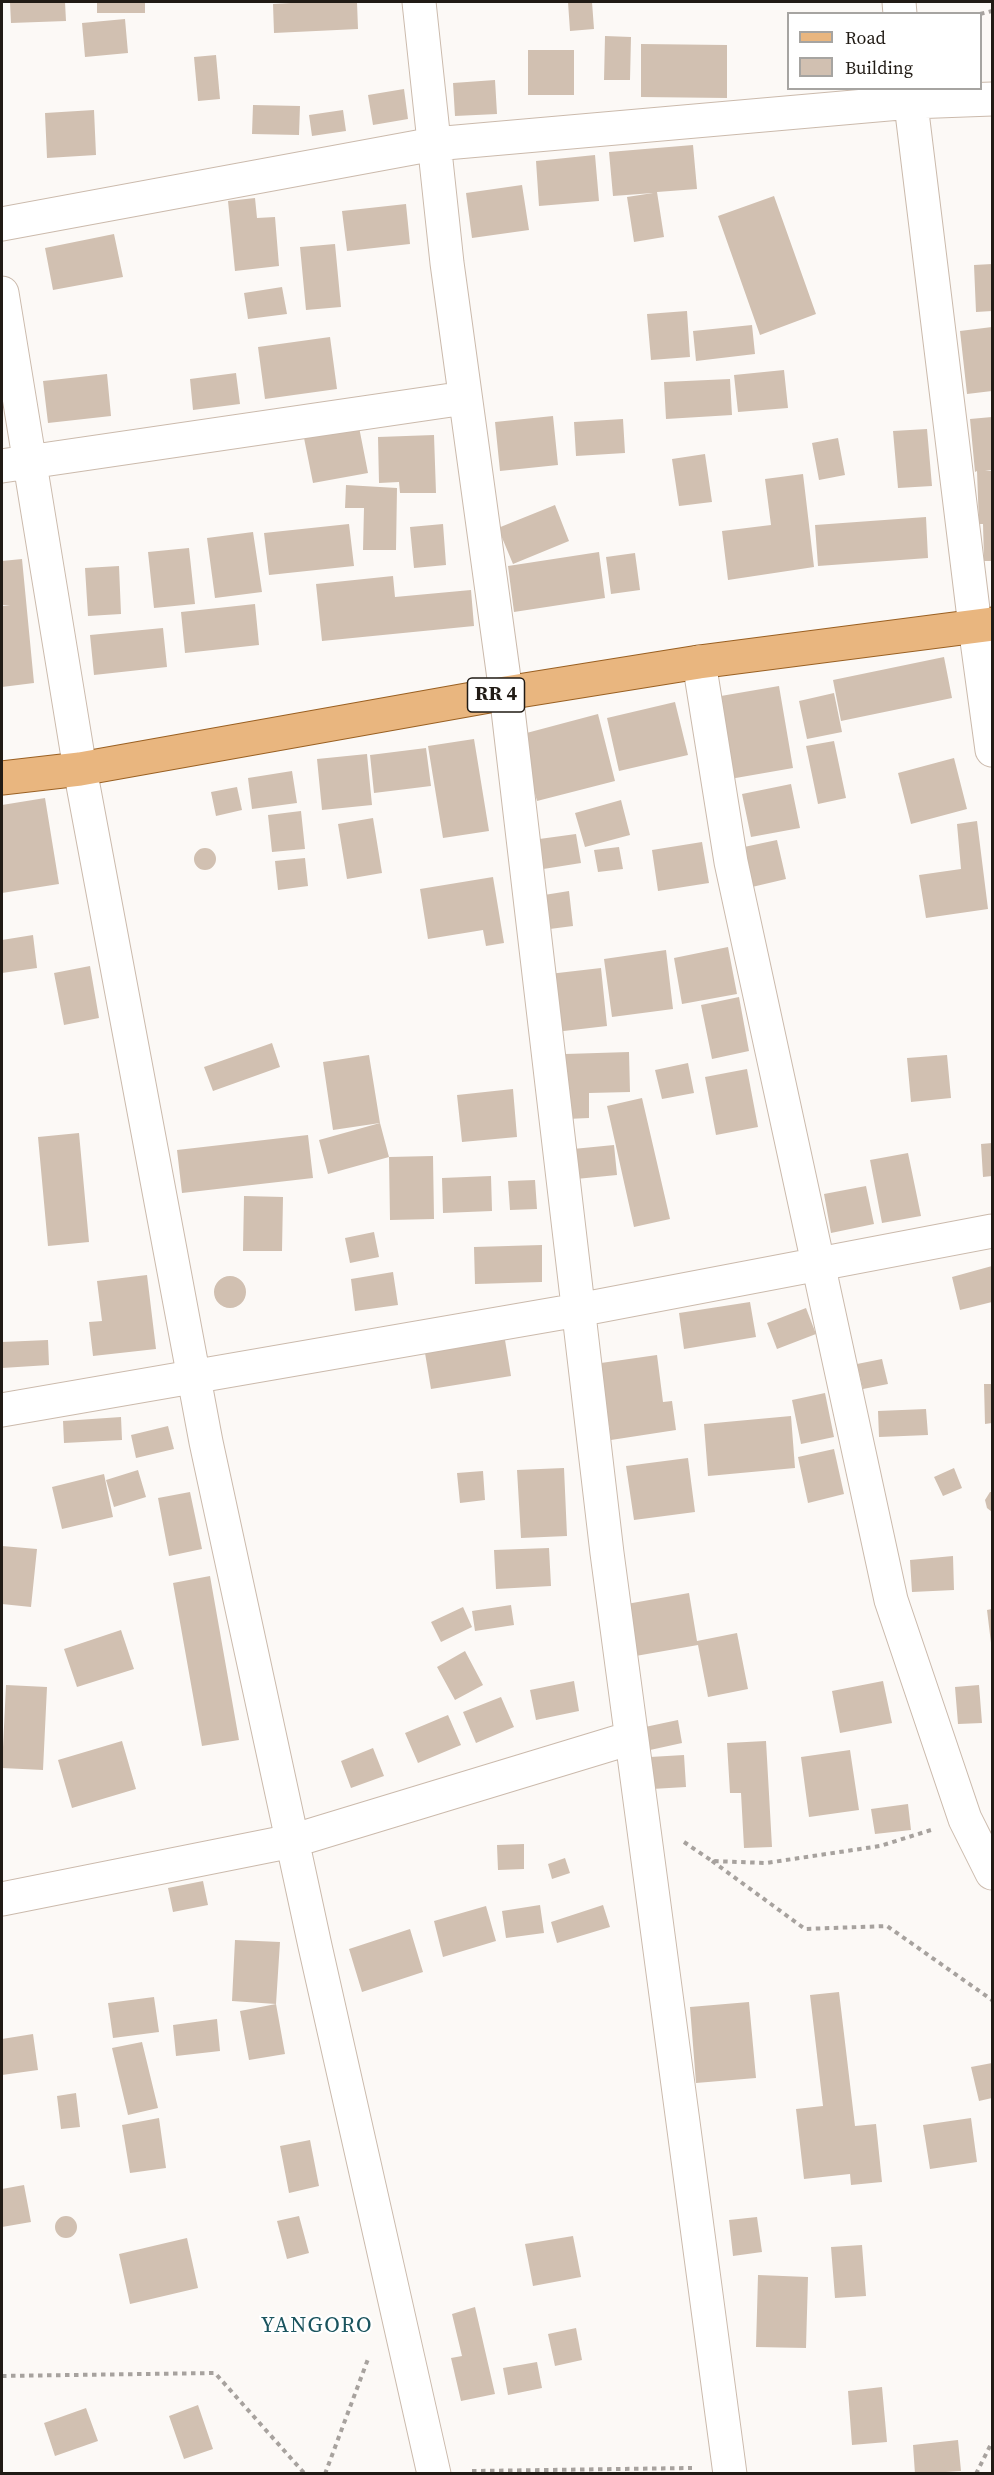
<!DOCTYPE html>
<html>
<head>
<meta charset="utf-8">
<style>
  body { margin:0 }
  #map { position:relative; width:994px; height:2475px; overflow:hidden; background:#fcf9f6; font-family:"Source Serif 4",serif }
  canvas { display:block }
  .frame { position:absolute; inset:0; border:3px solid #211b15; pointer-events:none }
  .legend { position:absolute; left:787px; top:12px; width:195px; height:78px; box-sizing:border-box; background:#fff; border:2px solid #a6a4a1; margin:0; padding:8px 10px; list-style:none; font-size:18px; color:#211b15 }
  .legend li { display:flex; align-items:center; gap:12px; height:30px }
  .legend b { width:30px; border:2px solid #a6a4a1 }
</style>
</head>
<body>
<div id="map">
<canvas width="994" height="2475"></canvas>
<div class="frame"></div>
<ul class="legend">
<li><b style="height:8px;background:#e9b67f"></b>Road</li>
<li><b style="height:16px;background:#d1c0b1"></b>Building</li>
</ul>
</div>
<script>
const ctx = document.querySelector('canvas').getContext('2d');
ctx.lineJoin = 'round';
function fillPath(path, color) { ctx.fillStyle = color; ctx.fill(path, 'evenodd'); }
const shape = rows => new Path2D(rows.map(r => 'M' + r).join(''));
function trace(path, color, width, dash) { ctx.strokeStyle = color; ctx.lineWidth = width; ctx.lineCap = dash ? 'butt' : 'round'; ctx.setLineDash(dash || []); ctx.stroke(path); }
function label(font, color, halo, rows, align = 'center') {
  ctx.font = font + ' "Source Serif 4",serif'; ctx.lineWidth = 4.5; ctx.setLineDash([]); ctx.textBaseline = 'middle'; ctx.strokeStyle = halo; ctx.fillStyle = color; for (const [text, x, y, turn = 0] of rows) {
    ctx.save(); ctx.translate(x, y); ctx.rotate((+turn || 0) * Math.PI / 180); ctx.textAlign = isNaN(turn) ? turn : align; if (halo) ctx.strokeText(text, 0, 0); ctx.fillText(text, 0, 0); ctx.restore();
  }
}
fillPath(shape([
  [10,2,65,2,66,21,11,23],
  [97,2,145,2,145,13,97,13],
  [309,2,357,2,358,29,274,33,273,4],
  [568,2,592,2,594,29,570,31],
  [125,19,128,53,85,57,82,23],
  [605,36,631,37,630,80,604,80],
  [641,44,727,45,727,98,641,97],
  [528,50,574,50,574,95,528,95],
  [216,55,220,99,198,101,194,57],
  [495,80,497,114,455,116,453,83],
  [404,89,408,119,373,125,368,95],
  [253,105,300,106,299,135,252,134],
  [94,110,96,155,47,158,45,113],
  [343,110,346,131,312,136,309,115],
  [693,145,697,189,657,192,664,237,634,242,627,197,653,193,613,196,609,152],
  [595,155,599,201,539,206,536,161],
  [522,185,529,230,472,238,466,193],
  [774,196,816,314,760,335,718,216],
  [255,198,257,218,275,217,279,266,235,271,228,201],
  [406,204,410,244,347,251,342,211],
  [114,234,123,277,53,290,45,248],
  [335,244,341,307,306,310,300,247],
  [992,264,992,311,976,312,974,265],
  [282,287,287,314,248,319,244,293],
  [687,311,690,357,651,360,647,314],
  [752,325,755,354,696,361,693,331],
  [992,327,992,391,967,394,960,331],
  [330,337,337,389,265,399,258,347],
  [784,370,788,408,738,412,734,375],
  [236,373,240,404,193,410,190,379],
  [107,374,111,416,48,423,43,381],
  [730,379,732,415,666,419,664,382],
  [553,416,558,465,500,471,495,422],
  [992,417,992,470,985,471,992,471,992,561,984,561,983,524,979,524,977,471,975,472,970,419],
  [623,419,625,453,576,456,574,422],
  [359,427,368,473,313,483,304,438],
  [927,429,932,486,898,488,893,431],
  [434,435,436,493,400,493,399,482,379,483,378,437],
  [838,438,845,475,819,480,812,443],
  [705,454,712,502,679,506,672,459],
  [803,474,814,567,728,580,722,531,771,525,765,479],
  [346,485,397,488,396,550,363,550,364,508,345,508],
  [555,505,569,541,513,564,498,528],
  [926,517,928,558,818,566,815,525],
  [349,524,354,566,269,575,264,533],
  [443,524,446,565,414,568,410,527],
  [253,532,262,592,215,598,207,538],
  [189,548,195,604,154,608,148,552],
  [599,552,605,598,514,612,508,566],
  [635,553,640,590,611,594,606,557],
  [22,559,34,683,2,687,2,606,10,605,2,605,2,561],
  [119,566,121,614,88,616,85,568],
  [393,576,395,597,471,590,474,626,322,641,316,584],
  [255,604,259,645,185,653,181,612],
  [163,628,167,667,94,675,90,635],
  [944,657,952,698,841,721,833,680],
  [779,686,793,768,730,779,715,697],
  [834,693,842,732,807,739,799,701],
  [675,702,688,755,619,771,607,718],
  [598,714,615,781,537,801,519,735],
  [474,739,489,831,443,838,428,746],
  [834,741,846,798,818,804,806,746],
  [426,748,431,786,374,793,370,755],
  [367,754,372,805,322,810,317,759],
  [954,758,967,809,911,824,898,773],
  [292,771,297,803,252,809,248,778],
  [791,784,800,828,751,837,742,794],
  [237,787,242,810,216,816,211,792],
  [45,798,59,884,2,893,2,805],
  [621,800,630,835,585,847,575,813],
  [301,811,305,849,272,852,268,815],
  [373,818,382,873,347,879,338,824],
  [977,821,988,909,926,918,919,875,961,869,957,824],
  [576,834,581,863,537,870,532,840],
  [777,840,786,879,752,887,744,847],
  [702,842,709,883,658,891,652,850],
  [619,847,623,869,598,872,594,850],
  '194 859a11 11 0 1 1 22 0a11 11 0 1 1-22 0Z',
  [305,858,308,886,278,890,275,861],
  [493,877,504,943,486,946,483,930,428,939,420,889],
  [569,891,573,926,542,930,538,896],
  [33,935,37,968,2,973,2,940],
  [728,947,737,994,682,1004,674,958],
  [666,950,673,1009,612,1017,604,959],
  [90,966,99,1018,64,1025,54,973],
  [601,968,607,1026,555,1032,549,974],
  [739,997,749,1051,712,1059,701,1005],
  [272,1043,280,1067,213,1091,204,1067],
  [629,1052,630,1092,589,1093,589,1118,567,1119,565,1054],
  [369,1055,380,1123,389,1157,433,1156,434,1219,390,1220,389,1157,328,1174,319,1140,380,1123,333,1130,323,1062],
  [947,1055,951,1098,911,1102,907,1058],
  [688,1063,694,1093,662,1099,655,1070],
  [747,1069,758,1127,716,1135,705,1077],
  [513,1089,517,1137,462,1142,457,1095],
  [642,1098,670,1219,634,1227,607,1106],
  [79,1133,89,1242,48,1246,38,1137],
  [308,1135,313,1178,182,1193,177,1150],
  [992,1143,992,1176,983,1177,981,1144],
  [614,1145,617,1175,576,1179,573,1149],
  [908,1153,921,1216,882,1223,870,1160],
  [491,1176,492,1211,443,1213,442,1178],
  [535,1180,537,1209,510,1210,508,1181],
  [866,1186,874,1224,831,1233,824,1194],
  [244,1196,283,1197,282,1251,243,1251],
  [374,1232,379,1257,350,1263,345,1238],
  [542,1245,542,1282,475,1284,474,1247],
  [992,1266,992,1302,960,1310,952,1277],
  [393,1272,398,1305,355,1311,351,1279],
  [147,1275,156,1349,93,1356,89,1322,102,1321,97,1281],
  '214 1292a16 16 0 1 1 32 0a16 16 0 1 1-32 0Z',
  [750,1302,756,1337,684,1349,679,1313],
  [806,1308,816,1334,777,1349,767,1323],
  [48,1340,49,1365,2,1368,2,1342],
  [505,1340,511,1376,431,1389,425,1353],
  [657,1355,663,1402,672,1401,676,1430,611,1440,601,1363],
  [882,1359,888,1384,863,1389,857,1364],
  [984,1384,992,1384,992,1423,985,1424],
  [825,1393,834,1437,801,1444,792,1400],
  [926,1409,928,1435,879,1437,878,1411],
  [791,1416,795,1468,708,1476,704,1424],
  [121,1417,122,1440,64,1443,63,1421],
  [168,1426,174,1449,136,1458,131,1435],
  [834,1449,844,1494,808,1503,798,1457],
  [688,1458,695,1512,634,1520,626,1466],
  [564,1468,567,1536,521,1538,517,1470],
  [954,1468,962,1488,943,1496,934,1477],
  [138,1470,146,1497,114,1507,106,1480],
  [483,1471,485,1500,460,1503,457,1473],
  [104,1474,113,1517,62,1529,52,1487],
  [190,1492,202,1549,169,1556,158,1498],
  [990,1492,992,1492,992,1512,987,1508,985,1500],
  [2,1546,37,1549,31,1607,2,1604],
  [549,1548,551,1586,496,1589,494,1550],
  [953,1556,954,1590,912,1592,910,1560],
  [210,1576,239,1740,202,1746,173,1583],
  [689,1593,697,1641,737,1633,748,1689,708,1697,698,1645,630,1657,621,1605],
  [511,1605,514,1625,475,1631,472,1611],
  [463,1607,472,1627,441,1642,431,1622],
  [992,1609,992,1643,991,1643,987,1610],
  [121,1630,134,1669,77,1687,64,1649],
  [465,1651,483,1685,455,1700,437,1667],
  [574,1681,579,1711,536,1720,530,1690],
  [883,1681,892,1723,840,1733,832,1691],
  [6,1685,47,1687,43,1770,2,1768],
  [979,1685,982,1723,958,1724,955,1687],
  [501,1697,514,1727,476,1743,463,1712],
  [448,1715,461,1745,418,1763,405,1733],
  [678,1720,682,1743,650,1750,645,1727],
  [122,1741,136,1789,72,1808,58,1760],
  [766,1741,772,1847,744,1848,741,1793,730,1793,727,1743],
  [373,1748,384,1776,351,1788,341,1761],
  [850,1750,859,1810,809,1817,801,1757],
  [684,1755,686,1787,652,1789,650,1757],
  [908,1804,911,1830,875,1834,871,1809],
  [524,1844,524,1869,498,1870,497,1845],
  [565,1858,570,1873,552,1879,548,1864],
  [203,1881,208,1905,173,1912,168,1888],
  [540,1905,544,1933,506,1938,502,1911],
  [603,1905,610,1927,557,1943,551,1922],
  [486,1906,496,1941,443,1957,434,1921],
  [410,1929,423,1972,362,1992,349,1949],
  [235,1940,280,1942,276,2004,232,2001],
  [839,1992,855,2126,876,2124,882,2182,851,2185,850,2174,804,2179,796,2109,823,2106,810,1995],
  [154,1997,159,2032,113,2038,108,2003],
  [749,2002,756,2078,696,2083,690,2007],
  [276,2004,285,2054,249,2060,240,2011],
  [217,2019,220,2051,176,2056,173,2025],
  [33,2034,38,2070,2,2075,2,2039],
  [142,2042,158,2108,128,2115,112,2048],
  [992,2063,992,2098,979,2101,971,2067],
  [76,2093,80,2127,61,2129,57,2096],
  [159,2118,166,2168,130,2173,122,2125],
  [971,2118,977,2162,930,2169,923,2125],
  [310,2140,319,2186,289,2193,280,2146],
  [24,2185,31,2222,2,2227,2,2189],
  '55 2227a11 11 0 1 1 22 0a11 11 0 1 1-22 0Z',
  [299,2216,309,2253,287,2259,277,2221],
  [757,2217,762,2252,733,2256,729,2220],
  [573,2236,581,2277,533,2286,525,2244],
  [187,2238,198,2288,130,2304,119,2254],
  [862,2245,866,2296,835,2298,831,2247],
  [758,2275,808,2277,806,2348,756,2347],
  [475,2307,495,2394,461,2401,451,2358,462,2356,452,2314],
  [576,2328,582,2360,555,2366,548,2334],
  [537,2362,542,2388,508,2395,503,2368],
  [882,2387,887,2442,852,2445,848,2391],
  [198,2405,213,2449,184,2459,169,2416],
  [86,2408,98,2441,55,2456,44,2423],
  [958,2440,961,2471,915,2474,913,2445]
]), '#d1c0b1');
const street = shape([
  [419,2,447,263,506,693,607,1553,730,2474],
  [899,2,900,14],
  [909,88,975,626,992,750],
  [2,224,434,144,911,102,992,99],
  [2,293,80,769,206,1442,315,1946,434,2474],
  [2,466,465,398],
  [699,662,731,862,891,1600,965,1819,992,1873],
  [2,1410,578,1310,992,1231],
  [2,1899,292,1841,631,1738]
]);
const primary = shape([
  [2,778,80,769,506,693,699,662,992,624]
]);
trace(street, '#cbbaac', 35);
trace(primary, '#9a6022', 35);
trace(shape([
  [980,14,992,11],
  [684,1842,712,1861,766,1863,880,1846,931,1830],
  [712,1861,805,1929,887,1926,992,2000],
  [2,2376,215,2373,305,2474],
  [472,2471,692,2468],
  [325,2474,368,2359],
  [976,2474,992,2442]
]), '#a7a29e', 4, [4.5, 4.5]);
trace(street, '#fff', 33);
trace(primary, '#e9b67f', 33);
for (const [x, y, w] of [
  [496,695,57]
]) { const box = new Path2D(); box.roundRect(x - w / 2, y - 17, w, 34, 4.5); ctx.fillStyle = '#fff'; ctx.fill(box); trace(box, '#211b15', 1.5); }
label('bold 20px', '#211b15', null, [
  ["RR 4",496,695]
]);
ctx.letterSpacing = '1.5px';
label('22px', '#1b545e', '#fff', [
  ["YANGORO",317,2326]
]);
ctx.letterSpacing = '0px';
</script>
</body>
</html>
